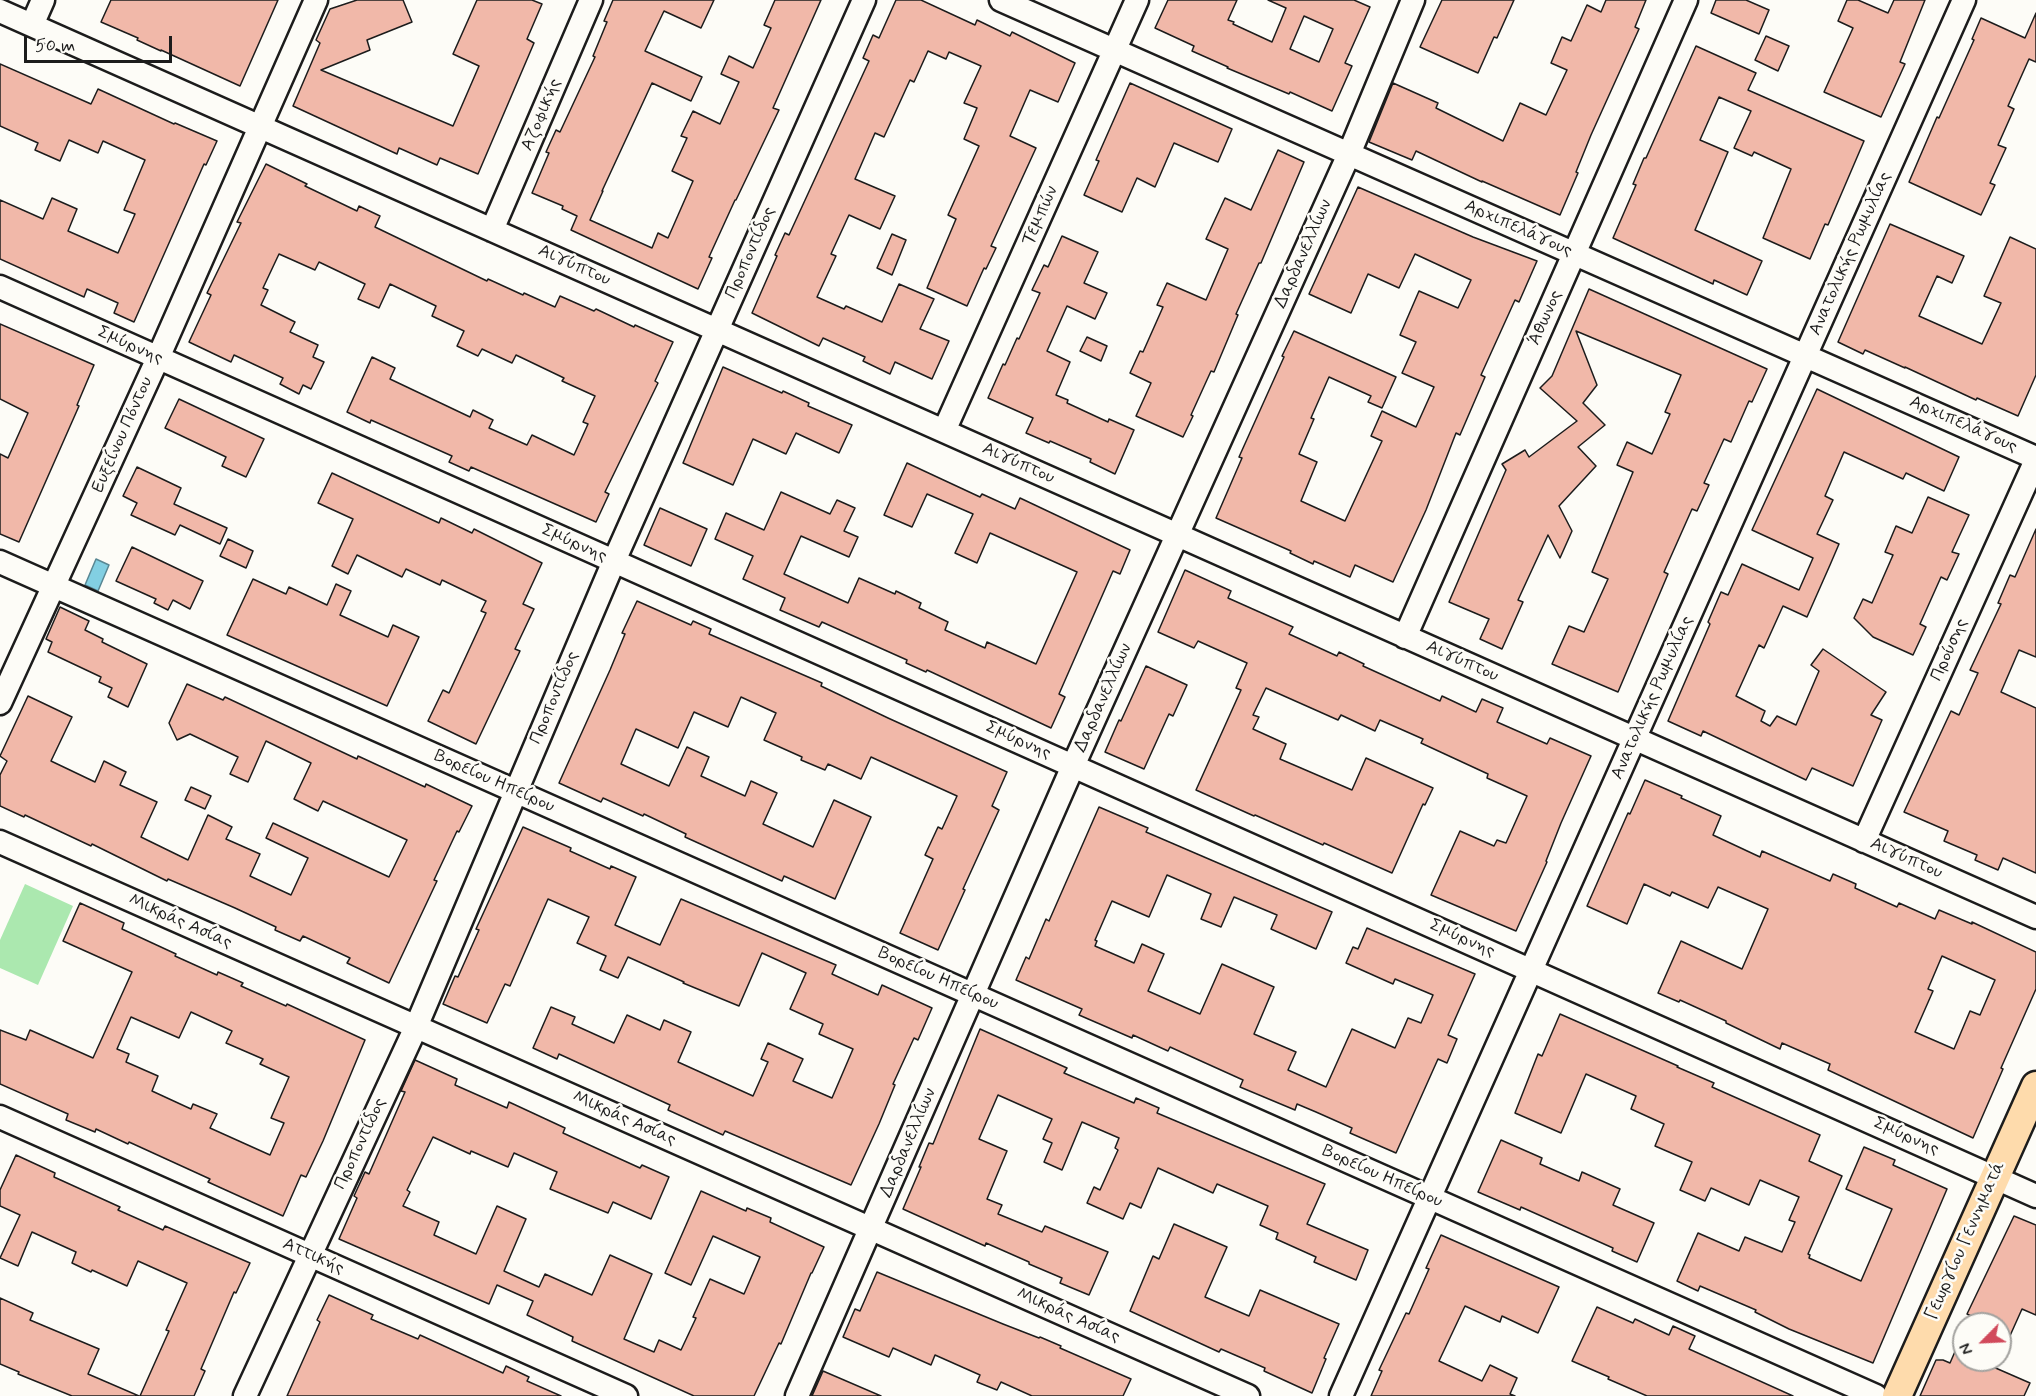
<!DOCTYPE html>
<html>
<head>
<meta charset="utf-8">
<style>
  body { margin:0 }
  #map { position:relative; width:2036px; height:1396px; overflow:hidden; background:#fdfcf7; font-family:Mynerve,sans-serif }
  canvas { display:block }
  .north { position:absolute; left:1952px; top:1312px; width:60px; height:60px; box-sizing:border-box; background:#fdfcf7; border:2px solid #a3a29f; border-radius:50%; rotate:246deg; font-size:16px; font-weight:700; line-height:24px; text-align:center; color:#1c1c1c }
  .north::after { content:''; display:block; margin:auto; width:21px; height:27px; background:#d1495b; clip-path:polygon(50% 0,100% 100%,50% 72%,0 100%) }
  .scale { position:absolute; left:24px; top:36px; width:148px; height:27px; box-sizing:border-box; border:3px solid #1c1c1c; border-top:0; padding-left:8px; font-size:18px; line-height:21px; white-space:nowrap; color:#1c1c1c; -webkit-text-stroke:4px #fdfcf7; paint-order:stroke }
</style>
</head>
<body>
<div id="map">
<canvas width="2036" height="1396"></canvas>
<div class="north">N</div>
<div class="scale">50 m</div>
</div>
<script>
const ctx = document.querySelector('canvas').getContext('2d');
ctx.lineJoin = 'round';
function fillPath(path, color) { ctx.fillStyle = color; ctx.fill(path, 'evenodd'); }
const shape = rows => new Path2D(rows.map(r => 'M' + r).join(''));
function trace(path, color, width, dash) { ctx.strokeStyle = color; ctx.lineWidth = width; ctx.lineCap = dash ? 'butt' : 'round'; ctx.setLineDash(dash || []); ctx.stroke(path); }
function label(font, color, halo, rows, align = 'center') {
  ctx.font = font + ' Mynerve,sans-serif'; ctx.lineWidth = 5; ctx.setLineDash([]); ctx.textBaseline = 'middle'; ctx.strokeStyle = halo; ctx.fillStyle = color; for (const [text, x, y, turn = 0] of rows) {
    ctx.save(); ctx.translate(x, y); ctx.rotate((+turn || 0) * Math.PI / 180); ctx.textAlign = isNaN(turn) ? turn : align; if (halo) ctx.strokeText(text, 0, 0); ctx.fillText(text, 0, 0); ctx.restore();
  }
}
fillPath(shape([
  [25,884,73,906,38,985,0,968,0,940]
]), '#abe8af');
const water = shape([
  [96,559,109,565,98,591,85,585,96,559]
]);
fillPath(water, '#82cfe2');
trace(water, '#598793', 1.5);
const building = shape([
  [111,0,278,0,240,86,161,50,161,51,137,40,138,38,101,22,111,0],
  [357,0,403,0,412,22,367,40,370,50,321,70,453,126,479,66,453,54,477,0,532,0,542,4,527,39,534,43,478,174,440,158,437,165,399,148,397,154,293,106,320,43,316,40,330,9,357,0],
  [613,0,714,0,701,28,664,11,645,51,702,77,691,101,652,83,602,191,603,191,590,220,652,248,658,233,668,238,693,181,672,171,687,138,681,136,693,111,720,124,739,82,721,74,729,56,753,68,771,28,764,25,775,0,821,0,773,108,779,110,736,200,735,200,709,257,712,258,698,289,571,230,577,216,562,209,563,206,532,193,549,153,546,152,556,130,560,132,595,57,593,56,607,22,604,21,613,0],
  [896,0,921,0,975,25,977,20,1010,36,1012,32,1075,63,1058,102,1030,90,1010,136,1036,148,991,246,996,248,986,269,984,268,967,306,927,288,956,219,948,215,979,146,964,139,977,108,964,103,981,66,949,52,946,59,928,51,914,82,910,80,884,137,875,133,855,179,895,196,880,229,849,215,831,254,836,256,817,297,844,309,846,306,882,322,899,284,934,299,920,329,949,341,932,379,895,362,890,374,863,361,865,357,823,338,819,346,752,313,777,256,775,255,785,233,789,235,869,61,863,58,873,35,879,38,896,0],
  [1168,0,1237,0,1228,20,1234,22,1233,24,1272,42,1286,8,1268,0,1354,0,1370,7,1345,63,1352,66,1332,111,1290,92,1289,94,1227,68,1228,67,1192,51,1194,46,1155,28,1168,0],
  [1304,16,1333,29,1319,62,1290,49,1304,16],
  [1442,0,1514,0,1497,38,1494,37,1478,73,1420,47,1442,0],
  [1606,0,1646,0,1635,27,1639,29,1591,135,1576,172,1578,173,1560,215,1482,181,1482,182,1416,151,1412,160,1369,142,1393,83,1438,103,1436,108,1503,141,1520,103,1546,115,1567,70,1551,63,1562,37,1571,41,1587,5,1601,12,1606,0],
  [1716,0,1746,0,1769,10,1759,34,1711,13,1716,0],
  [1847,0,1858,0,1888,13,1894,0,1925,0,1900,62,1905,64,1881,117,1824,92,1853,28,1838,21,1847,0],
  [2036,13,2036,62,2029,59,2008,106,2014,109,1998,145,2006,148,1990,183,1995,185,1981,215,1909,182,1937,117,1939,118,1974,40,1972,39,1981,18,2025,38,2036,13],
  [1766,36,1789,46,1778,71,1755,60,1766,36],
  [1696,46,1756,73,1748,90,1864,141,1828,225,1825,224,1810,259,1763,238,1791,169,1754,152,1752,156,1734,148,1751,111,1719,97,1700,140,1728,152,1695,230,1762,261,1747,295,1714,280,1713,284,1613,238,1636,185,1633,184,1644,158,1646,158,1696,46],
  [0,64,91,104,98,89,174,124,175,123,217,141,206,165,204,164,134,322,114,313,118,303,87,289,84,297,0,259,0,200,43,219,52,198,77,209,68,231,118,253,135,214,124,210,145,160,103,141,98,153,69,140,60,161,35,150,38,143,0,126,0,64],
  [1130,83,1232,129,1218,162,1174,143,1155,187,1137,178,1122,212,1084,195,1099,161,1096,160,1130,83],
  [1278,150,1304,162,1261,263,1259,263,1236,314,1238,315,1214,372,1211,371,1191,415,1193,416,1183,437,1136,416,1151,383,1130,373,1140,351,1143,352,1163,307,1157,305,1167,283,1206,300,1228,249,1206,239,1225,198,1251,210,1278,150],
  [266,164,307,184,305,186,357,211,359,206,380,216,375,227,487,281,488,279,523,295,524,293,555,307,560,296,594,311,596,309,634,327,635,325,673,342,655,381,658,383,605,492,609,494,596,522,471,467,469,471,449,462,452,456,371,420,370,423,347,412,372,357,395,368,390,379,470,417,473,410,493,420,489,428,527,445,532,435,574,455,588,424,583,422,595,396,562,381,564,378,516,355,512,363,482,349,478,356,457,346,464,331,432,316,436,306,390,284,379,308,358,299,365,284,319,262,315,270,279,254,263,288,268,290,261,305,295,322,290,332,318,345,313,357,324,362,311,389,303,385,299,394,280,384,283,378,234,355,231,362,189,342,211,295,207,293,241,223,237,222,266,164],
  [1358,187,1473,237,1537,261,1519,302,1515,300,1481,375,1485,377,1460,435,1456,433,1426,510,1393,582,1355,565,1350,577,1314,561,1313,564,1290,553,1291,551,1216,518,1242,458,1239,457,1284,357,1282,356,1294,331,1396,377,1382,408,1368,402,1371,396,1329,377,1311,418,1314,419,1299,454,1317,462,1301,501,1345,521,1382,441,1371,436,1382,411,1416,427,1434,387,1402,373,1416,342,1400,335,1419,291,1458,308,1471,280,1415,254,1399,288,1368,274,1351,313,1309,294,1358,187],
  [1890,224,1964,256,1952,283,1937,276,1919,316,1982,344,2001,303,1984,296,2010,237,2036,249,2036,375,2018,416,1977,398,1976,400,1905,367,1905,368,1865,350,1863,354,1838,342,1890,224],
  [892,234,906,240,892,275,877,268,892,234],
  [1062,236,1098,252,1084,283,1107,293,1095,319,1067,306,1047,351,1070,362,1056,395,1068,400,1067,403,1108,422,1109,419,1134,430,1115,474,1090,462,1091,459,1050,441,1049,443,1026,433,1033,418,988,398,1003,364,1005,365,1017,338,1019,339,1040,293,1032,290,1044,265,1048,267,1062,236],
  [1589,289,1767,369,1752,402,1749,401,1731,442,1724,439,1704,483,1709,485,1697,511,1692,509,1664,572,1668,574,1618,692,1552,664,1569,626,1584,632,1608,579,1592,572,1633,472,1617,465,1627,442,1652,454,1670,414,1665,412,1681,375,1576,331,1597,385,1583,403,1605,425,1578,447,1596,466,1559,506,1572,531,1560,558,1548,535,1518,600,1523,602,1502,649,1480,639,1489,619,1449,602,1506,470,1502,464,1525,450,1529,457,1577,421,1540,388,1552,376,1589,289],
  [0,324,94,365,77,405,79,406,19,542,0,534,0,454,8,458,28,413,0,399,0,324],
  [1087,337,1107,346,1101,361,1080,351,1087,337],
  [723,367,782,393,783,391,809,403,808,406,852,425,839,453,796,433,786,454,753,439,733,485,683,463,723,367],
  [1817,389,1959,457,1944,491,1906,473,1903,479,1844,452,1825,496,1833,500,1817,534,1839,544,1830,565,1807,617,1783,606,1764,648,1759,645,1736,696,1765,711,1761,721,1770,726,1777,716,1796,725,1819,671,1811,665,1823,649,1886,692,1871,715,1882,720,1853,786,1812,768,1806,780,1703,731,1701,736,1668,721,1710,624,1708,622,1721,592,1728,595,1742,564,1799,590,1813,558,1752,530,1817,389],
  [179,399,264,439,246,477,222,466,226,457,165,428,179,399],
  [907,463,980,497,982,494,1015,509,1020,498,1130,550,1120,574,1113,571,1059,694,1065,697,1051,728,927,670,926,672,906,663,907,660,822,622,819,627,780,610,785,598,743,579,753,556,715,539,726,513,764,530,781,492,830,514,837,500,855,508,844,531,858,537,849,557,801,536,784,574,848,603,859,578,895,594,896,591,921,603,919,608,948,622,945,630,985,648,987,642,1036,664,1077,572,990,533,977,563,955,553,973,514,927,494,912,527,884,515,907,463],
  [137,467,181,488,174,504,227,528,220,544,180,525,175,535,131,515,137,503,123,496,137,467],
  [332,473,439,523,441,518,472,533,474,529,542,563,523,604,534,609,515,649,520,651,476,744,428,721,443,690,449,693,486,613,481,611,486,601,442,580,440,585,406,569,402,577,357,555,348,574,332,566,353,519,318,503,332,473],
  [1928,497,1969,515,1952,552,1959,554,1947,580,1941,577,1920,624,1926,627,1913,655,1873,637,1854,618,1863,599,1872,603,1893,555,1885,552,1896,526,1912,533,1928,497],
  [660,508,707,529,691,566,644,545,660,508],
  [2036,529,2036,657,2019,650,2001,692,2036,708,2036,873,2003,858,1998,870,1975,860,1977,855,1944,841,1948,831,1904,812,1951,711,1959,715,1978,673,1970,670,2001,604,1998,603,2010,575,2015,577,2036,529],
  [228,539,253,551,246,568,220,556,228,539],
  [132,547,203,581,190,609,173,600,168,610,154,603,156,599,116,581,132,547],
  [1185,570,1231,591,1228,598,1293,627,1289,634,1337,656,1339,652,1364,664,1363,666,1440,701,1442,696,1476,712,1482,699,1503,708,1497,722,1547,744,1550,738,1591,756,1561,823,1546,861,1547,862,1516,931,1431,895,1460,831,1494,846,1497,840,1506,843,1527,796,1487,778,1488,774,1421,743,1423,739,1380,720,1375,731,1341,715,1338,720,1266,688,1253,715,1259,717,1253,729,1286,744,1280,759,1352,790,1366,758,1433,788,1425,805,1423,804,1392,873,1324,843,1323,845,1255,815,1254,816,1196,790,1241,690,1236,688,1247,663,1198,641,1194,648,1158,632,1185,570],
  [253,579,286,594,289,587,327,605,336,584,351,591,340,615,388,637,393,625,419,637,387,706,227,635,253,579],
  [637,601,691,625,693,621,711,629,709,634,822,683,821,686,888,718,1007,772,992,806,999,810,963,889,965,890,938,950,900,933,933,859,925,855,938,827,942,829,957,796,871,757,861,779,828,764,825,770,801,760,802,757,764,740,776,713,741,697,728,727,694,712,678,748,636,729,621,764,669,786,687,747,709,757,701,776,745,796,751,781,777,793,763,824,813,847,834,800,871,817,835,899,784,876,782,881,685,837,686,834,644,814,643,816,603,798,601,802,559,783,610,670,625,634,622,633,637,601],
  [60,607,89,621,85,630,103,639,102,642,147,664,128,707,108,697,112,688,99,682,101,677,48,652,52,642,46,639,60,607],
  [1146,666,1187,685,1173,716,1169,714,1144,769,1105,752,1119,720,1121,721,1146,666],
  [187,684,223,700,225,697,357,759,358,756,425,787,426,784,472,806,459,832,457,831,434,880,437,881,389,983,347,963,350,958,303,936,300,941,275,930,276,927,235,908,168,879,167,881,92,844,91,846,25,815,24,817,0,806,0,775,7,761,0,756,28,696,72,717,51,761,95,782,104,761,126,772,120,785,157,802,141,837,188,860,208,815,232,827,226,839,260,854,250,876,291,895,308,858,266,838,273,823,389,877,407,840,323,801,318,811,294,799,311,763,266,741,248,782,230,774,238,757,190,734,177,740,169,723,187,684],
  [1645,780,1682,796,1681,798,1721,816,1713,835,1760,857,1762,851,1830,881,1833,874,1856,884,1855,888,1897,907,1899,903,1935,919,1939,910,1972,924,1972,922,2036,952,2036,989,2001,1068,2003,1069,1973,1138,1828,1070,1830,1064,1782,1043,1780,1049,1726,1023,1726,1021,1680,1000,1679,1002,1658,993,1681,941,1742,969,1768,909,1718,887,1708,908,1672,892,1670,896,1644,884,1627,924,1587,906,1628,813,1630,814,1645,780],
  [1942,956,1995,980,1980,1015,1970,1011,1954,1049,1915,1032,1933,991,1928,989,1942,956],
  [191,787,211,796,205,809,185,800,191,787],
  [1099,807,1148,828,1146,832,1332,912,1316,949,1271,929,1277,915,1234,897,1221,927,1201,919,1211,894,1167,875,1149,917,1112,901,1095,940,1097,941,1095,946,1134,963,1142,944,1164,954,1148,991,1200,1014,1222,964,1274,987,1254,1034,1296,1052,1288,1070,1326,1087,1352,1029,1395,1048,1408,1018,1421,1023,1433,995,1395,979,1393,984,1346,963,1353,947,1358,949,1367,928,1475,974,1448,1035,1457,1039,1447,1063,1438,1059,1396,1153,1350,1133,1352,1128,1316,1112,1297,1104,1295,1110,1240,1087,1243,1080,1170,1047,1168,1051,1133,1035,1132,1038,1079,1015,1082,1009,1016,980,1026,957,1029,959,1046,919,1049,921,1099,807],
  [523,827,571,848,570,851,610,869,611,866,636,877,615,925,660,945,681,899,836,965,832,974,878,995,882,985,932,1008,918,1040,914,1038,893,1084,895,1085,879,1124,851,1185,725,1131,723,1135,668,1110,670,1105,559,1054,557,1059,533,1048,551,1007,575,1017,572,1024,614,1043,627,1015,660,1030,664,1020,691,1032,678,1062,753,1096,768,1062,761,1059,768,1043,803,1059,793,1081,832,1098,853,1049,819,1034,823,1024,790,1009,806,973,762,953,739,1006,683,983,684,982,628,957,618,978,600,970,606,956,577,943,589,917,548,899,510,986,505,984,487,1023,443,1004,455,976,458,977,479,930,476,929,523,827],
  [80,903,124,923,122,929,176,954,175,956,217,975,218,972,243,983,241,986,286,1006,287,1004,365,1040,323,1141,306,1177,301,1175,283,1216,208,1182,210,1179,129,1142,128,1144,96,1129,95,1132,66,1120,68,1114,0,1084,0,1030,26,1040,30,1030,93,1058,132,972,63,941,80,903],
  [191,1012,232,1031,226,1043,263,1059,260,1064,289,1077,271,1118,284,1123,270,1155,210,1128,217,1114,193,1104,191,1109,152,1091,158,1076,126,1062,129,1054,117,1049,131,1017,179,1038,191,1012],
  [1560,1014,1678,1066,1677,1067,1714,1083,1712,1087,1820,1135,1809,1161,1842,1176,1808,1254,1810,1255,1809,1258,1861,1281,1892,1209,1846,1189,1864,1147,1895,1160,1893,1165,1947,1189,1873,1363,1789,1329,1755,1312,1756,1310,1700,1286,1698,1291,1677,1281,1698,1233,1739,1251,1745,1237,1782,1252,1795,1222,1789,1220,1799,1197,1760,1180,1749,1205,1711,1188,1705,1201,1680,1190,1692,1162,1655,1146,1664,1124,1631,1109,1636,1096,1586,1074,1561,1133,1515,1113,1538,1054,1542,1056,1560,1014],
  [980,1029,1067,1068,1064,1073,1134,1103,1136,1098,1159,1108,1157,1113,1325,1184,1307,1224,1368,1250,1356,1280,1314,1262,1316,1257,1276,1239,1278,1233,1260,1225,1268,1206,1217,1184,1213,1193,1158,1168,1141,1208,1130,1203,1123,1219,1087,1203,1094,1187,1100,1190,1118,1150,1115,1148,1119,1138,1082,1122,1062,1170,1044,1162,1052,1143,1043,1139,1052,1119,998,1095,979,1139,1007,1151,987,1199,1002,1205,998,1214,1042,1232,1045,1226,1108,1252,1089,1295,1060,1283,1062,1278,1029,1264,1029,1262,986,1243,985,1246,903,1209,921,1167,919,1167,929,1143,933,1144,980,1029],
  [415,1060,457,1079,455,1085,507,1108,509,1102,565,1128,563,1133,640,1168,642,1165,669,1177,651,1219,613,1202,608,1213,550,1189,557,1172,514,1153,508,1167,471,1151,470,1154,433,1137,407,1190,410,1192,403,1206,439,1222,434,1235,476,1254,497,1206,526,1219,504,1271,539,1287,545,1274,592,1295,610,1255,652,1274,624,1339,654,1352,659,1340,681,1350,696,1318,693,1317,710,1279,744,1294,760,1257,713,1236,691,1285,665,1273,701,1191,746,1211,747,1208,771,1218,770,1222,824,1247,812,1273,811,1273,781,1344,779,1343,754,1396,694,1396,572,1341,573,1337,527,1315,533,1301,497,1285,489,1304,339,1239,357,1198,354,1196,365,1172,369,1174,405,1092,401,1091,415,1060],
  [1501,1140,1542,1158,1540,1164,1579,1181,1582,1172,1620,1189,1613,1205,1654,1223,1637,1262,1612,1251,1613,1248,1521,1207,1520,1210,1478,1192,1501,1140],
  [16,1155,55,1173,54,1177,120,1207,118,1210,163,1230,165,1226,250,1263,236,1293,234,1292,201,1369,205,1371,194,1396,140,1396,169,1331,166,1330,187,1283,138,1261,127,1286,92,1270,91,1272,72,1263,76,1252,32,1232,18,1266,0,1258,20,1215,0,1206,0,1190,16,1155],
  [2014,1216,2036,1225,2036,1315,2022,1309,2000,1358,2000,1324,1988,1324,1967,1314,2014,1216],
  [1174,1224,1227,1247,1205,1297,1249,1316,1260,1290,1339,1324,1324,1358,1326,1359,1312,1393,1264,1371,1265,1368,1221,1349,1219,1352,1130,1311,1153,1256,1159,1259,1174,1224],
  [1441,1235,1559,1287,1538,1333,1502,1316,1500,1322,1465,1306,1439,1361,1482,1381,1490,1365,1517,1378,1510,1394,1515,1396,1371,1396,1382,1371,1379,1370,1406,1313,1409,1314,1429,1269,1426,1268,1441,1235],
  [877,1272,1003,1324,1039,1338,1040,1337,1061,1346,1060,1348,1131,1379,1123,1396,1032,1396,1001,1382,997,1390,977,1382,980,1375,935,1355,931,1365,893,1348,889,1357,843,1337,855,1309,860,1311,877,1272],
  [329,1295,373,1315,371,1319,418,1339,420,1335,503,1373,506,1366,529,1377,527,1381,561,1396,287,1396,320,1322,317,1320,329,1295],
  [0,1298,33,1313,30,1320,99,1349,88,1374,139,1396,72,1396,18,1374,19,1372,0,1364,0,1298],
  [1597,1307,1633,1323,1635,1319,1669,1335,1673,1326,1695,1336,1689,1349,1793,1396,1647,1396,1608,1379,1609,1377,1572,1361,1597,1307],
  [1964,1331,1964,1360,1994,1360,1991,1366,2030,1383,2024,1396,1920,1396,1936,1360,1943,1360,1950,1363,1964,1331],
  [823,1371,881,1396,812,1396,823,1371]
]);
fillPath(building, '#f1b8a9');
trace(building, '#1c1c1c', 1.5);
const minor = shape([
  [1001,0,2036,458],
  [0,11,2036,917],
  [32,25,43,0],
  [492,230,591,0],
  [0,287,2036,1196],
  [944,431,1137,0],
  [0,562,1876,1396],
  [1405,637,1686,0],
  [0,703,158,358,316,0],
  [1864,841,2036,460],
  [0,842,1248,1396],
  [0,1117,626,1396],
  [245,1396,416,1027,614,561,864,0],
  [797,1396,1073,766,1349,154,1413,0],
  [1341,1396,1964,0]
]);
const major = shape([
  [1897,1396,2036,1086]
]);
trace(minor, '#1c1c1c', 27);
trace(major, '#1c1c1c', 33);
trace(minor, '#fdfcf7', 22);
trace(major, '#fedbac', 28);
label('18px', '#1c1c1c', '#fdfcf7', [
  ["Αζοφικής",542,115,-67],
  ["Τεμπών",1041,216,-66],
  ["Αρχιπελάγους",1518,229,24],
  ["Προποντίδος",751,253,-66],
  ["Δαρδανελλίων",1304,254,-66],
  ["Ανατολικής Ρωμυλίας",1851,254,-66],
  ["Αιγύπτου",574,266,24],
  ["Άθωνος",1546,318,-66],
  ["Σμύρνης",130,346,24],
  ["Αρχιπελάγους",1963,425,24],
  ["Ευξείνου Πόντου",123,435,-66],
  ["Αιγύπτου",1018,464,24],
  ["Σμύρνης",574,544,24],
  ["Προύσης",1950,650,-66],
  ["Αιγύπτου",1462,662,24],
  ["Προποντίδος",555,698,-67],
  ["Δαρδανελλίων",1104,698,-66],
  ["Ανατολικής Ρωμυλίας",1653,698,-66],
  ["Σμύρνης",1018,741,24],
  ["Βορείου Ηπείρου",494,782,24],
  ["Αιγύπτου",1906,859,24],
  ["Μικράς Ασίας",180,922,24],
  ["Σμύρνης",1462,939,24],
  ["Βορείου Ηπείρου",938,979,24],
  ["Μικράς Ασίας",624,1119,24],
  ["Σμύρνης",1906,1137,24],
  ["Δαρδανελλίων",909,1143,-67],
  ["Προποντίδος",361,1144,-65],
  ["Βορείου Ηπείρου",1382,1177,24],
  ["Γεωργίου Γεννηματά",1966,1241,-66],
  ["Αττικής",313,1257,24],
  ["Μικράς Ασίας",1068,1316,24]
]);
</script>
</body>
</html>
